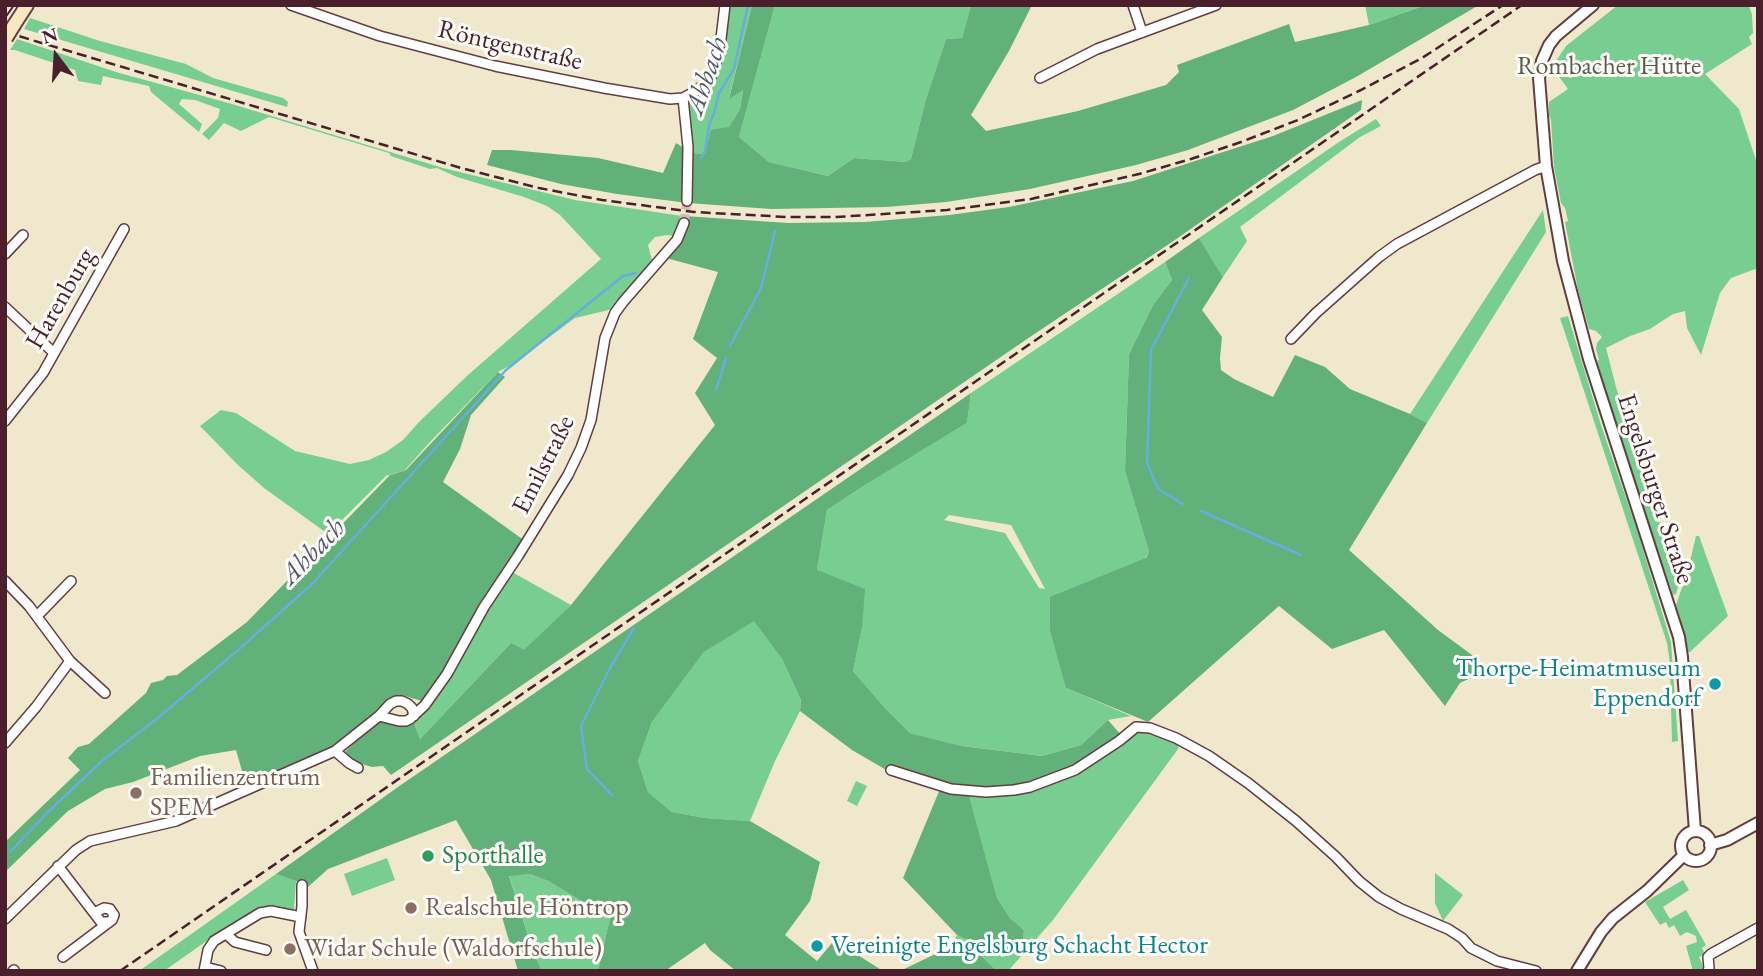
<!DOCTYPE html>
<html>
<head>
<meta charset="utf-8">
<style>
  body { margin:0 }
  #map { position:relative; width:1763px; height:976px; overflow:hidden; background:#efe8cd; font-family:"EB Garamond",serif }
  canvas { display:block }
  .frame { position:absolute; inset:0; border:7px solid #4a1f2b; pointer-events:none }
  .north { position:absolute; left:21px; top:21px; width:70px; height:70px; -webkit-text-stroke:5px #fdfcf7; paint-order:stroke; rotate:343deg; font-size:19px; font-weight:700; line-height:28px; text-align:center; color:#4a1f2b }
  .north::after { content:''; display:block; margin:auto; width:24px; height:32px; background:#4a1f2b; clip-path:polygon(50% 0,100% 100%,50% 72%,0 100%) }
</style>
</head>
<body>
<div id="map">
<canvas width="1763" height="976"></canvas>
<div class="frame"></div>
<div class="north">N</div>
</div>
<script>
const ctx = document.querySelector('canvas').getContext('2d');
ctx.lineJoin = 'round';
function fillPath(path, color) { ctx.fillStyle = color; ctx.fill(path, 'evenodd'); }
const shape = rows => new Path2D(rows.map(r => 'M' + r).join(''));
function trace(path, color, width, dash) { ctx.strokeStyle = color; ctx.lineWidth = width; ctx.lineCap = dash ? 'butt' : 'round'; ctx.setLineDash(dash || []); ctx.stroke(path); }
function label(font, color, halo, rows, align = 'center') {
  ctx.font = font + ' "EB Garamond",serif'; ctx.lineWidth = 6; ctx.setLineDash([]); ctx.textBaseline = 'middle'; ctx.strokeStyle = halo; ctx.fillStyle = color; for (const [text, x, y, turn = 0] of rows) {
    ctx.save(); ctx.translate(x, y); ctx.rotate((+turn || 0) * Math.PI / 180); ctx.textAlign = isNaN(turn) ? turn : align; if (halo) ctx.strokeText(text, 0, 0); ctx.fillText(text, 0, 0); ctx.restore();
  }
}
fillPath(shape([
  [730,5,752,5,729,98,743,89,740,109,729,127,706,154,692,153,688,105,692,98,706,90,717,76,724,52],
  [775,5,971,5,962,38,946,39,926,99,911,159,906,162,854,158,828,176,769,162,739,137],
  [1365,5,1426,5,1369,25],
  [1618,5,1749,5,1752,15,1753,33,1749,37,1752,44,1705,74,1739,109,1758,166,1758,268,1731,278,1720,293,1701,355,1687,328,1685,311,1673,314,1650,329,1630,336,1606,348,1616,387,1679,584,1676,594,1673,595,1618,431,1597,361,1599,360,1596,349,1597,343,1602,337,1596,331,1589,329,1578,290,1565,222,1568,221,1565,208,1561,203,1554,167,1551,120,1549,115,1549,102,1568,89,1552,67,1566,46],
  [30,18,100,41,186,64,213,78,283,98,288,102,287,107,24,29],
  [17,39,116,72,232,104,443,168,575,200,682,216,675,236,667,235,655,237,648,245,652,260,646,271,613,309,575,318,511,365,498,372,429,443,405,470,386,476,328,534,264,488,238,465,200,426,221,410,236,413,295,451,350,464,369,460,386,452,403,440,419,422,468,375,601,259,560,215,547,206,524,197,457,177,437,168,430,169,391,156,389,153,269,117,241,131,224,123,209,140,202,134,218,118,220,109,195,100,182,99,179,104,202,124,199,132,151,92,149,86,103,76,101,85,78,81,75,70,15,50,10,50],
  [1376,119,1381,126,1360,137,1240,227,1247,241,1223,277,1199,238,1339,142],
  [1543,210,1546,232,1427,423,1410,414],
  [1165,262,1172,280,1153,305,1129,354,1125,471,1149,552,1066,688,1131,716,1108,720,1081,745,1042,756,962,746,910,733,885,708,853,671,862,628,817,570,827,510,862,487,967,423,971,393],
  [949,515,1011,525,1045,589,1039,588,1005,533,944,520],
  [1568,316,1601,425,1638,533,1671,642,1678,741,1672,742,1670,664,1667,643,1560,318],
  [1696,536,1699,536,1728,616,1690,652,1688,652,1685,635,1676,605,1688,570],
  [512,572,571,605,524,651,510,644,420,739,414,723,455,664],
  [754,620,782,659,801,700,800,711,775,761,750,821,705,818,672,812,648,792,638,761,652,722,704,652],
  [1138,730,1151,731,1179,743,1178,749,1053,920,1008,971,997,971,978,953,950,947,957,935,988,950,1006,951,1023,942,1024,930,1010,918,997,898,968,794],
  [856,781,867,786,857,806,847,801],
  [387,858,395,880,352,896,344,874],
  [1435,873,1463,895,1443,921,1435,903],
  [276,874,296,881,294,909,290,912,264,907,208,940,164,971,139,971],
  [530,874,548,881,610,918,598,971,542,971,534,954,509,875],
  [1683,880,1689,890,1663,907,1670,919,1686,910,1706,945,1702,948,1705,954,1699,957,1705,970,1703,971,1693,971,1686,946,1697,942,1696,936,1687,932,1680,936,1674,925,1669,928,1666,922,1660,925,1645,902]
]), '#78cd90');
fillPath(shape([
  [752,5,775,5,739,137,769,162,828,176,854,158,906,162,911,159,926,99,946,39,962,38,971,5,1032,5,1009,51,971,115,986,131,1078,111,1166,85,1179,72,1177,65,1289,24,1295,42,1369,25,1426,5,1479,5,1356,77,1293,110,1188,150,1136,165,1030,189,946,202,886,207,771,209,688,203,617,194,561,184,487,165,492,150,511,150,598,158,663,173,676,143,692,153,705,154,711,130,729,127,740,109,743,90,729,99],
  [1362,100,1361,110,1172,242,1027,339,391,775,383,766,372,767,355,762,345,752,372,725,380,721,396,725,414,723,420,739,511,643,524,650,571,605,715,425,695,393,717,358,693,339,718,272,666,258,684,239,684,216,788,223,865,222,949,215,1009,207,1133,181,1273,136],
  [1199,238,1223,277,1202,310,1222,337,1220,358,1221,370,1234,379,1273,397,1295,355,1325,367,1350,389,1410,414,1427,423,1349,550,1438,630,1476,658,1483,672,1460,683,1445,706,1384,630,1332,649,1279,606,1148,722,1066,688,1050,630,1050,597,1146,558,1149,552,1125,471,1129,354,1153,305,1172,280,1165,262],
  [498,372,505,377,471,415,460,449,443,482,525,541,425,702,402,695,386,701,339,747,322,752,246,785,236,750,200,756,133,782,105,789,68,811,5,872,5,842,80,770,68,758,78,747,89,744,146,693,151,683,163,680,167,676,177,675,247,622,390,475,406,470],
  [971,393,967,423,862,487,827,510,817,570,865,589,862,628,853,671,885,708,910,733,962,746,1042,756,1081,745,1108,720,1121,735,1080,763,1039,781,1007,788,967,789,997,898,1010,918,1024,930,1023,942,1006,952,988,950,957,935,903,878,940,789,888,771,852,750,800,711,801,700,782,659,754,621,704,652,652,722,638,761,648,792,672,812,705,818,750,821,820,862,810,901,785,935,817,961,837,937,853,952,883,971,736,971,710,950,705,943,665,971,598,971,610,918,548,881,530,874,509,876,534,954,542,971,518,971,491,880,456,820,328,869,308,887,296,881,276,874,398,787],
  [950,947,978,953,997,971,900,971]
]), '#62b07a');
trace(shape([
  [701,158,705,151,709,126,715,110,719,93,734,69,748,5],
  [730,346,761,288,775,231],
  [716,390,726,358],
  [1183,504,1158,489,1147,463,1151,350,1189,278],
  [1201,511,1301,555],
  [612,795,587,769,581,726,610,668,634,628],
  [10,852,47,813,102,761,159,717,238,650,313,583,506,370,623,276,636,273]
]), '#64afdd', 2.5);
trace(shape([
  [684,223,687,201]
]), '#cec0ad', 9, [9, 4.5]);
const minor = shape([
  [291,5,380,36,495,66,604,88,670,99,683,98],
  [1133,5,1142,32],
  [1040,78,1097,49,1216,5],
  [687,201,688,147,683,98,696,91,710,79,717,60,720,47,725,5],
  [5,254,23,235],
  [5,307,54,353],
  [1291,339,1316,313,1379,257,1397,244,1535,170,1546,166],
  [5,421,43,373,124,229],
  [5,581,29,606,70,661,105,693],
  [37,616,71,581],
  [379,716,390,704,396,701,402,701,408,704,412,708,414,716],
  [5,743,36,707,70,661],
  [335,751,349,763,358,768],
  [891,770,951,789,986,792,1014,790,1030,787,1075,770,1119,741,1136,727,1150,728,1176,738,1209,756,1248,783,1296,821,1336,857,1359,881,1379,897,1401,909,1448,929,1462,938,1471,948,1497,961,1536,971],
  [58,866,101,922,109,922],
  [302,885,302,906,299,932,313,971],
  [5,919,76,850,90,841,176,821,335,751,379,716,399,721,406,721,410,719,425,705,447,674,484,607,518,556,568,475,581,448,591,420,605,338,615,313,623,302,677,240,684,223],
  [226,934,235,942,266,950],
  [63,957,112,920,114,915,110,909,104,908,94,913],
  [205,967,221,971],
  [13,971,14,970],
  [204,971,208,950,214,941,260,913,271,911,301,917],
  [1708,971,1709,968,1708,957,1711,954,1758,928]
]);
const tertiary = shape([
  [1593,5,1556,36,1549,45,1542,61,1539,78,1546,166,1563,261,1589,359,1679,637,1682,657,1695,831],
  '1681 846a15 15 0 1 1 30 0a15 15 0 1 1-30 0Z',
  [1710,845,1727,840,1758,823],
  [1577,971,1601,932,1613,918,1647,891,1684,855]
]);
const secondary = shape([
  [14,25,27,5]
]);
trace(minor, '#633d43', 12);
trace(tertiary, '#633d43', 14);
trace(secondary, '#633d43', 16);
trace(minor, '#fff', 9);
trace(tertiary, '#fff', 10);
trace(secondary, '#f7e8c3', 12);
trace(shape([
  [5,18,14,5]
]), '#4a1f2b', 2);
trace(shape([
  [5,32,461,168,539,188,602,200,694,212,787,217,836,217,947,210,1031,199,1139,174,1191,159,1241,142,1298,120,1361,90,1422,58,1503,5],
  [120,971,1522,5]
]), '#4a1f2b', 2.5, [10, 5]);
const secondaryBridge = shape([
  [6,38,14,25]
]);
trace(secondaryBridge, '#633d43', 16, []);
trace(secondaryBridge, '#f7e8c3', 12);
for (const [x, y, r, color] of [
  [1715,684,7,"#0f9aa8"],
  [136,793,7,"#8d6e63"],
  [428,856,7,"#2e9e5b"],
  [411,908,7,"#8d6e63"],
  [817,946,7,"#0f9aa8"],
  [290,949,7,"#8d6e63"]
]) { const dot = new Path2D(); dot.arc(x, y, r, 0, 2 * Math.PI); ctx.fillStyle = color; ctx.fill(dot); trace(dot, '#fdfcf7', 2.5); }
label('26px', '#4a1f2b', '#fdfcf7', [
  ["Röntgenstraße",510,46,13],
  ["Harenburg",61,299,-60],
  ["Emilstraße",544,465,-63],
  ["Engelsburger Straße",1655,489,72]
]);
label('26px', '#5a5c4e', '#fdfcf7', [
  ["Rombacher Hütte",1609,67]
]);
label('26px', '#0d838f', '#fdfcf7', [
  ["Thorpe-Heimatmuseum",1701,669],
  ["Eppendorf",1701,699],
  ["Vereinigte Engelsburg Schacht Hector",831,946,"left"]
], 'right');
label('26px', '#785e54', '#fdfcf7', [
  ["Familienzentrum",150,778],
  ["SPEM",150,808],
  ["Realschule Höntrop",425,908],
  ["Widar Schule (Waldorfschule)",304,949]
], 'left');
label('26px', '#27864d', '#fdfcf7', [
  ["Sporthalle",442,856]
], 'left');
label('italic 28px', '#545972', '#fdfcf7', [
  ["Ahbach",707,76,-71],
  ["Ahbach",313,552,-46]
]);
</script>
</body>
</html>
